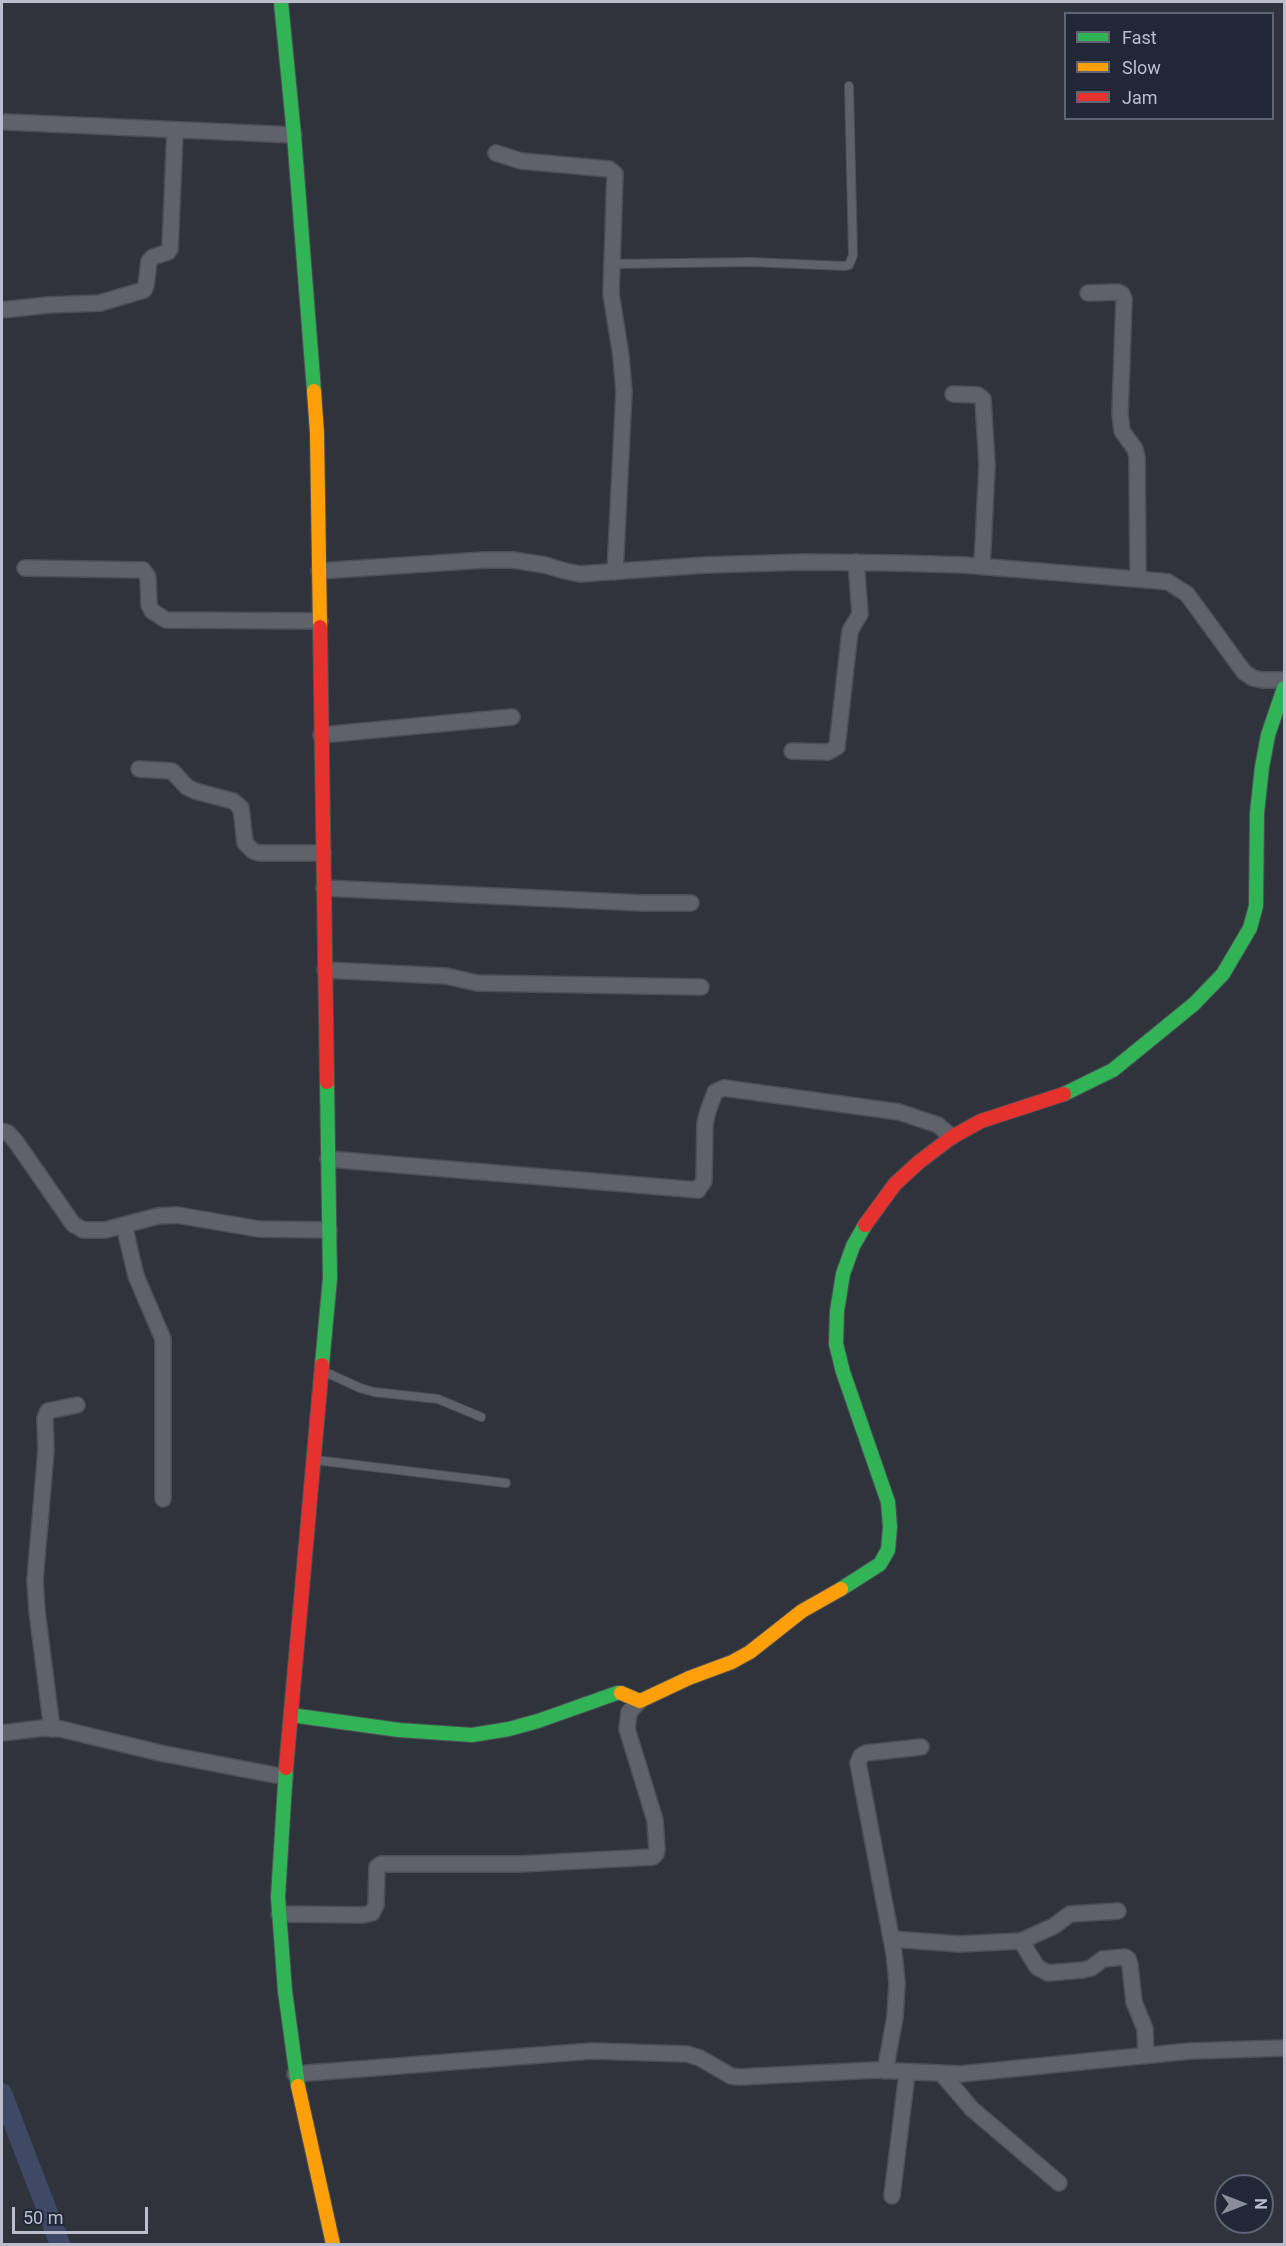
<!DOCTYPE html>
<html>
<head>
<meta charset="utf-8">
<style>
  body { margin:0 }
  #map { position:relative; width:1286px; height:2246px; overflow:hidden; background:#2f333c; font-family:Roboto,sans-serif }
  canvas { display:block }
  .frame { position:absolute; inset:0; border:3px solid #babecc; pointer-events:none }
  .legend { position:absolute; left:1064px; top:12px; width:210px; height:108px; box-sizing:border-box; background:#222737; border:2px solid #5f6373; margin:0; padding:8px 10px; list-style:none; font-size:18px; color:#babecc }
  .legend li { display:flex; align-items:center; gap:12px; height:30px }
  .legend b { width:30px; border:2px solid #5f6373 }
  .north { position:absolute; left:1214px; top:2174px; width:60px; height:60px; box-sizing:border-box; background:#222737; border:2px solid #5f6373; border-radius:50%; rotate:90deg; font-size:16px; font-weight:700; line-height:24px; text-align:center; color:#babecc }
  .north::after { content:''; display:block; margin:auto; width:21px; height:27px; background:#898d9a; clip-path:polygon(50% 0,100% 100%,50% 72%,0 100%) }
  .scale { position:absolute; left:12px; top:2207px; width:136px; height:27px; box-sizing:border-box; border:3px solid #babecc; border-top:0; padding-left:8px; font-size:18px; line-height:21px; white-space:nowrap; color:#babecc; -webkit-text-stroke:4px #222737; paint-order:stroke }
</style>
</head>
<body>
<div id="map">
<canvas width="1286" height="2246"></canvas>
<div class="frame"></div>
<ul class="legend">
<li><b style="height:8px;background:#30b455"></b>Fast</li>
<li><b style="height:8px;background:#ff9f0a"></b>Slow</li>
<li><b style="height:8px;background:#e5322d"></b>Jam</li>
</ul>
<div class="north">N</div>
<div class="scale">50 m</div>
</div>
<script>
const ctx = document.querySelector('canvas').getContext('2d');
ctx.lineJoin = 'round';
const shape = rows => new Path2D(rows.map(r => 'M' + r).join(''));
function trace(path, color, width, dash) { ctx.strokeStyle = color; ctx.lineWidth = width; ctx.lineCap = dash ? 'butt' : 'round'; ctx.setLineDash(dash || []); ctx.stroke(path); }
trace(shape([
  [2,2093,60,2244]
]), '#3e4966', 20);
const lane = shape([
  [612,264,751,262,844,266,849,265,853,255,849,86],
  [323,1371,360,1388,374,1392,438,1399,481,1417],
  [315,1460,506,1483]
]);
const street = shape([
  [6,122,294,135],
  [496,153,521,161,609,169,615,174,611,294,621,356,624,392,615,572],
  [1088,293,1118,292,1122,294,1124,299,1120,414,1122,431,1135,449,1137,457,1138,579],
  [2,310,48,305,100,303,144,290,146,286,149,261,153,257,168,252,170,249,175,131],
  [953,394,978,395,983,399,987,465,982,567],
  [25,568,143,570,148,577,149,605,152,611,166,620,320,621],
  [319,571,484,560,513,560,545,565,565,571,580,574,705,565,805,562,897,563,964,565,1160,581,1168,582,1187,594,1244,672,1253,678,1262,680,1284,680],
  [321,735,512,717],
  [792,751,828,752,837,747,850,631,860,614,856,562],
  [139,769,172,771,187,787,195,791,233,801,241,808,245,843,253,851,259,853,323,853],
  [324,888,643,903,691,903],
  [325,970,446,976,477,983,701,987],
  [2,1131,8,1133,16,1142,73,1224,83,1230,105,1230,158,1216,177,1215,259,1229,329,1230],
  [328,1159,698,1190,704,1181,705,1123,708,1111,715,1092,724,1088,899,1112,938,1125,952,1137],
  [124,1225,136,1276,163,1339,163,1499],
  [52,1729,37,1611,35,1580,46,1450,45,1418,48,1411,77,1405],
  [2,1733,43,1728,61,1729,160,1753,285,1777],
  [279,1914,363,1915,372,1913,376,1905,377,1867,381,1864,520,1864,653,1857,656,1854,657,1849,655,1820,627,1729,629,1712,640,1701],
  [891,1939,960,1944,1021,1941,1037,1967,1048,1973,1083,1970,1091,1968,1103,1959,1125,1957,1128,1959,1130,1965,1134,2002,1145,2029,1146,2056],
  [1021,1941,1054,1926,1070,1914,1118,1911],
  [885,2071,895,2017,897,1983,894,1953,858,1763,861,1756,866,1753,921,1747],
  [295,2074,592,2051,687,2054,700,2058,731,2076,740,2077,875,2070,960,2074,1191,2051,1284,2048],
  [942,2074,972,2109,1059,2183],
  [892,2196,907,2073]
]);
const fast = shape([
  [281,2,294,135,314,391],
  [1064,1094,1113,1070,1194,1004,1223,974,1250,928,1256,906,1257,813,1262,767,1268,735,1284,688],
  [322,1365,330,1278,327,1082],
  [841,1589,880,1564,888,1550,890,1527,888,1502,843,1372,836,1344,837,1311,843,1274,853,1246,865,1225],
  [291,1715,399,1730,472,1735,509,1729,538,1721,617,1693,621,1693],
  [286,1768,278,1897,285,1991,298,2086]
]);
const slow = shape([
  [314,391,317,433,320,627],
  [621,1693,640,1701,689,1678,732,1662,750,1652,802,1611,841,1589],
  [298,2086,333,2244]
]);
const jam = shape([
  [320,627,327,1082],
  [865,1225,895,1184,919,1162,952,1137,981,1121,1064,1094],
  [286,1768,322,1365]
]);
trace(lane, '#4d4f57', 10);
trace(street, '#4d4f57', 18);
trace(fast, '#4d4f57', 16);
trace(slow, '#4d4f57', 16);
trace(jam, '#4d4f57', 16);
trace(lane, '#5f626a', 8);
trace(street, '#5f626a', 15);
trace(fast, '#30b455', 14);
trace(slow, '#ff9f0a', 14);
trace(jam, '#e5322d', 14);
</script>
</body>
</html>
